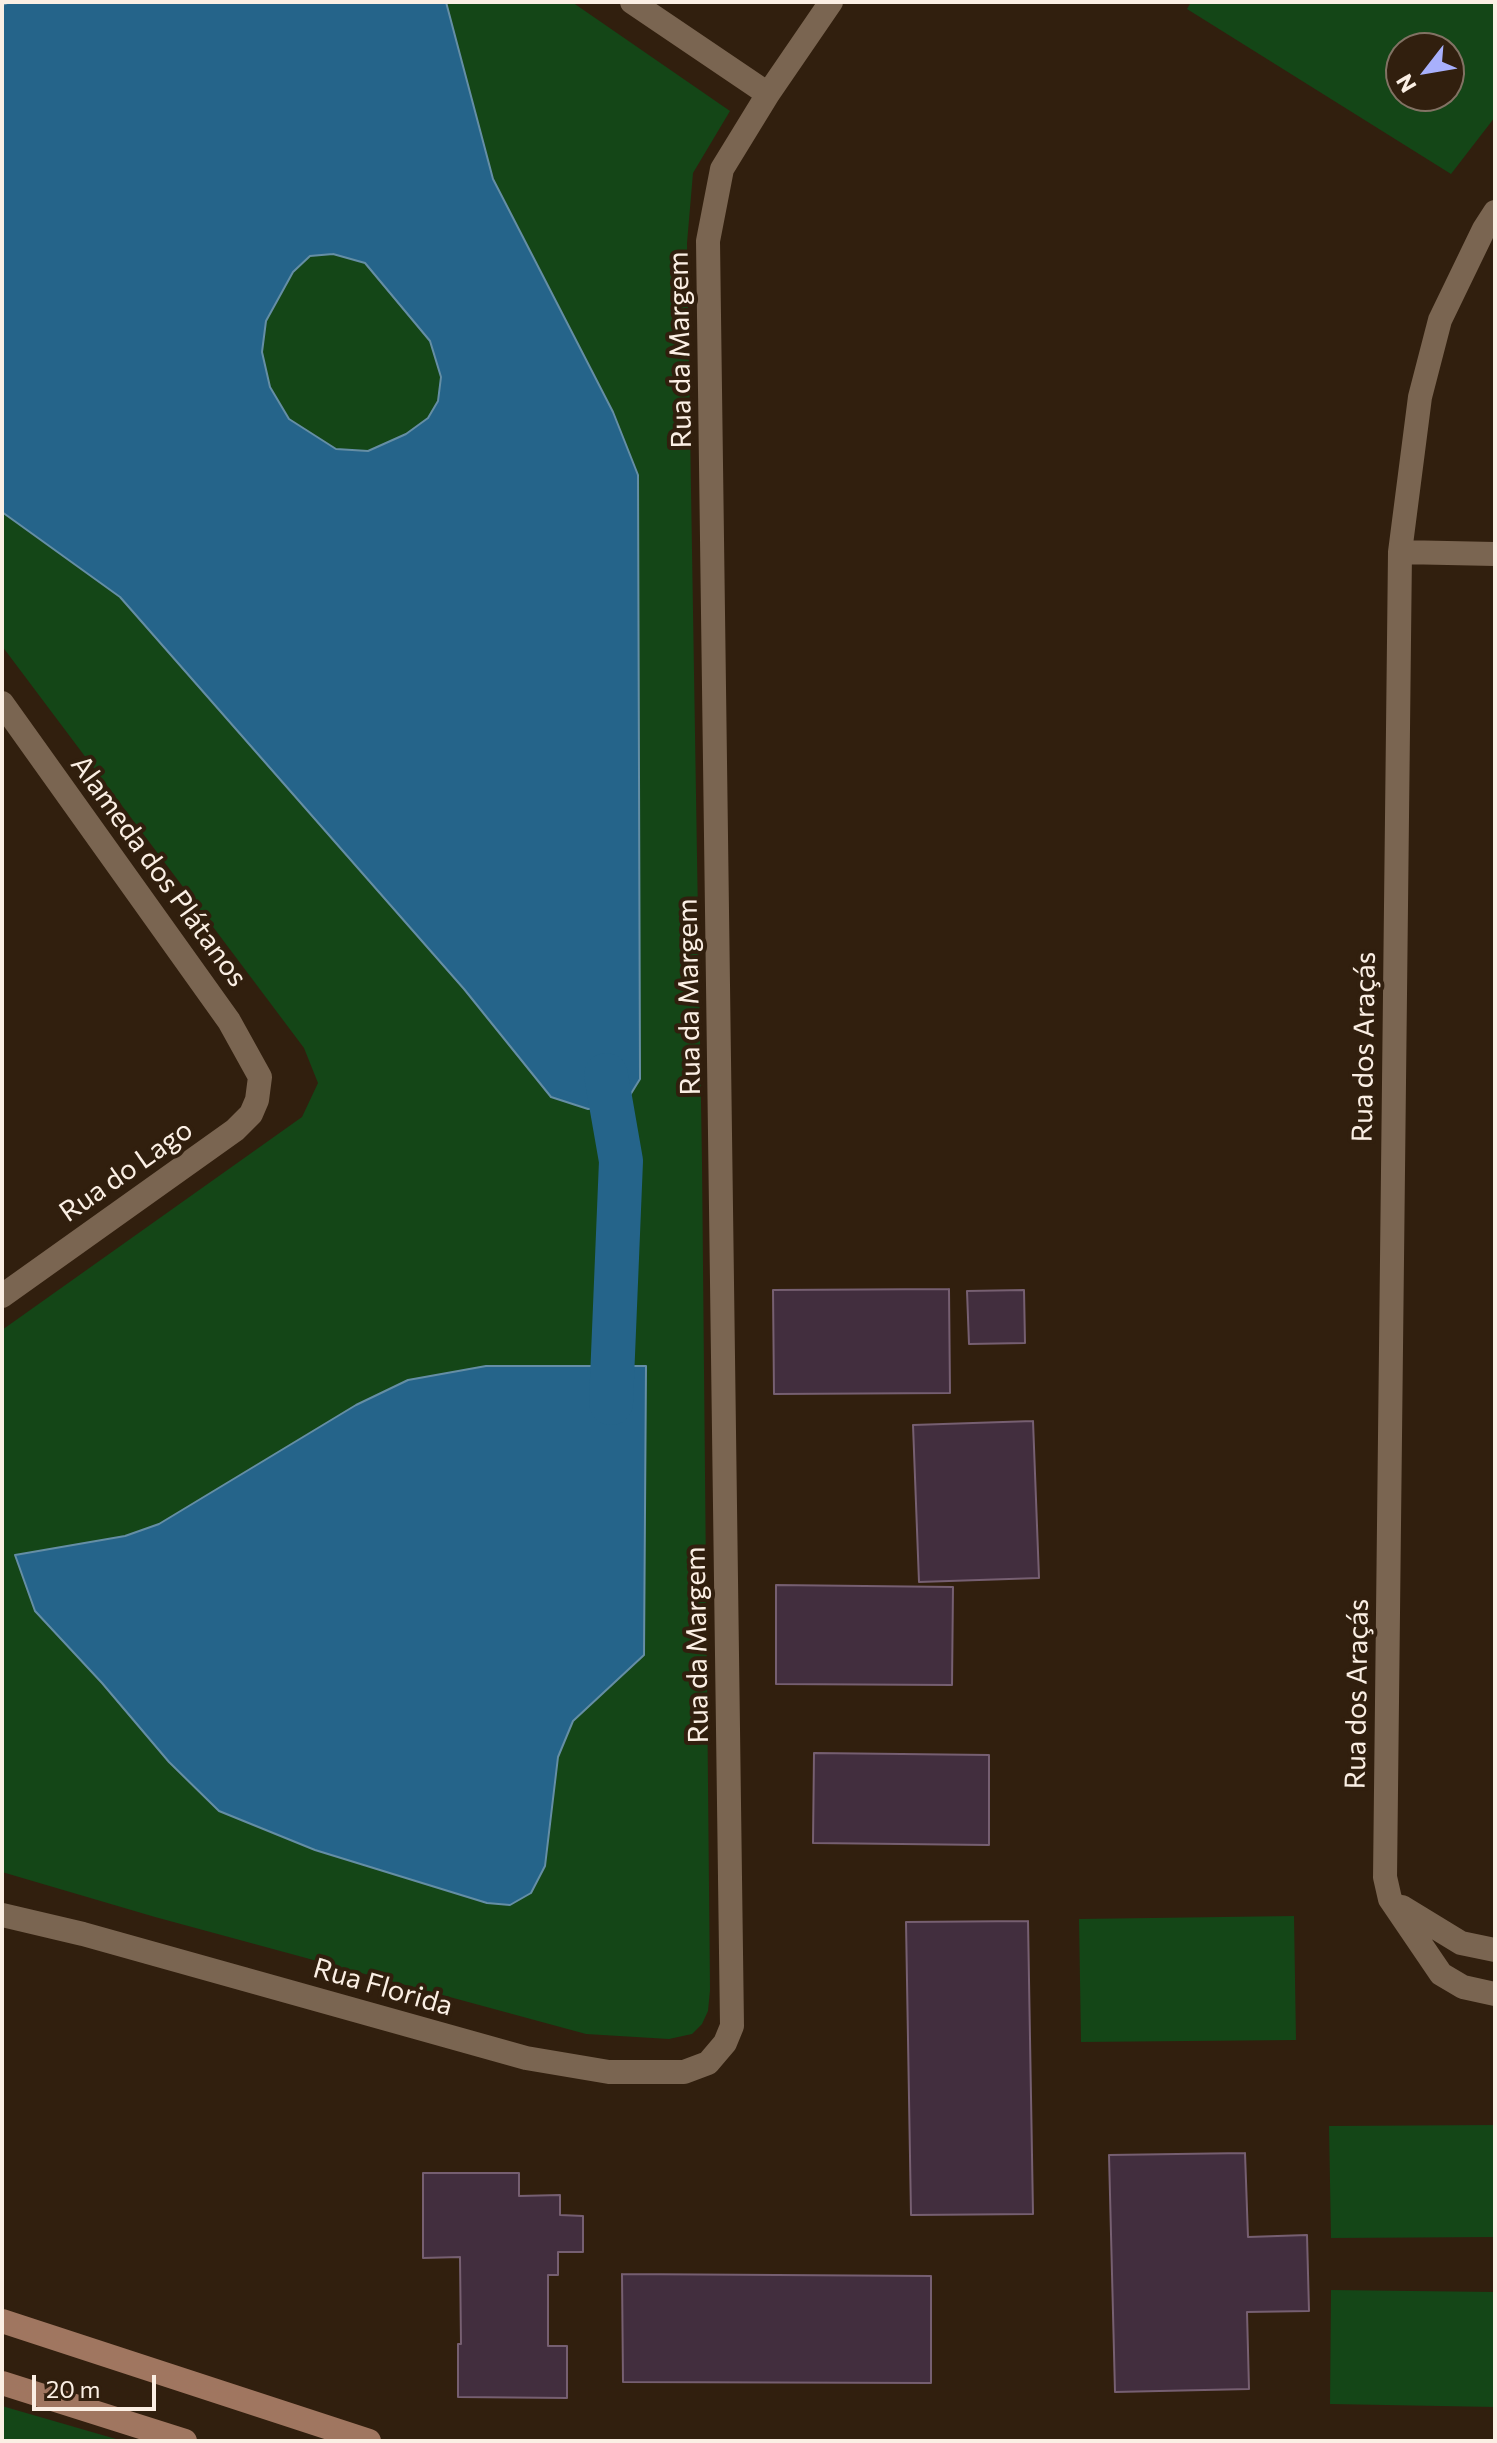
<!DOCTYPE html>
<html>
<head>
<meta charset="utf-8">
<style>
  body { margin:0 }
  #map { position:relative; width:1497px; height:2443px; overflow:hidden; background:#311f0e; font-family:Commissioner,sans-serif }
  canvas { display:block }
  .frame { position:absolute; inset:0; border:4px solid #fbefe4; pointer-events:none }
  .north { position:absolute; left:1385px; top:32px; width:80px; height:80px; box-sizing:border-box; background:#311f0e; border:2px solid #827264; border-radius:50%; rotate:239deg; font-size:22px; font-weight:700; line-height:32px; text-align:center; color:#fbefe4 }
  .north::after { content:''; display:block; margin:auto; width:28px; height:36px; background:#a8b0fc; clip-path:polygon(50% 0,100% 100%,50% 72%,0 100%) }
  .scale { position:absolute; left:32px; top:2375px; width:124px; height:36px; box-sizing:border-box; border:4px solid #fbefe4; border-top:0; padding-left:10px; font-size:24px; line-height:28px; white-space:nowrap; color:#fbefe4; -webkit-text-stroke:6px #311f0e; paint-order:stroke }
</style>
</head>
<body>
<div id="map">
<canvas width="1497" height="2443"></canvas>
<div class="frame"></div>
<div class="north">N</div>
<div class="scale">20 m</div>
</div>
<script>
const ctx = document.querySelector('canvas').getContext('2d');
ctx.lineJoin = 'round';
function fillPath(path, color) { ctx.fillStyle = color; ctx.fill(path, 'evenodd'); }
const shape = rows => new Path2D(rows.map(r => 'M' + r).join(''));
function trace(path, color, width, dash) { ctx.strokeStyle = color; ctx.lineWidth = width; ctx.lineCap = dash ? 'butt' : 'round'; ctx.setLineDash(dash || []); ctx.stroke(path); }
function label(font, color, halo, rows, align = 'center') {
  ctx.font = font + ' Commissioner,sans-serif'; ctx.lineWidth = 8; ctx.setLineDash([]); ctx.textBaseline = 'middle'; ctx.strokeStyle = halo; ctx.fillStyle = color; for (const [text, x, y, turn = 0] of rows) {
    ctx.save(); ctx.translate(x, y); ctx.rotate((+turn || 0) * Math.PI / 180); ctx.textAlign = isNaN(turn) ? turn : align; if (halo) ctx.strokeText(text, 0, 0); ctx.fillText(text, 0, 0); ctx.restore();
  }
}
fillPath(shape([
  [2,2,572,2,730,111,693,173,687,243,702,1162,710,1990,708,2011,702,2024,692,2034,669,2039,586,2034,155,1917,2,1872,2,1330,302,1117,318,1083,304,1048,2,646],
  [1191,2,1495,2,1495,117,1451,174,1187,9],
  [1401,48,1449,48,1449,96,1401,96],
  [1294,1916,1296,2040,1081,2042,1079,1919],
  [1495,2125,1495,2237,1331,2238,1329,2126],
  [1331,2290,1495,2292,1495,2407,1330,2404],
  [2,2406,123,2441,2,2441]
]), '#144617');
const water = shape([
  [10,2,446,2,493,179,613,412,638,475,640,1079,624,1105,588,1109,551,1097,464,989,120,597,2,512,2,5,10,2],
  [333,254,365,263,430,341,441,377,438,401,428,418,406,434,368,451,336,449,289,419,270,387,262,352,266,321,293,272,310,256,333,254],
  [486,1366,646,1366,644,1655,573,1721,558,1757,545,1866,531,1893,510,1905,487,1903,315,1850,219,1811,169,1762,102,1683,35,1611,15,1555,125,1536,159,1524,356,1405,408,1380,486,1366]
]);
fillPath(water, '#25648a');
trace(water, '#658ea5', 2);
trace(shape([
  [606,1075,621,1161,611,1403]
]), '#25648a', 44);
const building = shape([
  [949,1289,950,1393,774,1394,773,1290,949,1289],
  [1024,1290,1025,1343,969,1344,967,1291,1024,1290],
  [1033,1421,1039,1578,919,1582,913,1425,1033,1421],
  [776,1585,953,1587,952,1685,776,1684,776,1585],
  [814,1753,989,1755,989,1845,813,1843,814,1753],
  [1028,1921,1033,2214,911,2215,906,1922,1028,1921],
  [1245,2153,1248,2237,1307,2235,1309,2311,1247,2312,1249,2389,1115,2392,1109,2155,1245,2153],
  [423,2173,519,2173,519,2196,560,2195,560,2215,583,2216,583,2252,558,2252,558,2275,548,2275,548,2346,567,2346,567,2398,458,2397,458,2344,461,2344,460,2257,423,2258,423,2173],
  [622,2274,931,2276,931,2383,623,2382,622,2274]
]);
fillPath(building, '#422e3e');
trace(building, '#765f71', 2);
trace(shape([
  [632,2,768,94],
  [1495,212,1484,229,1440,320,1420,397,1400,552,1385,1877,1390,1899,1441,1974,1463,1987,1495,1994],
  [1400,552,1495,554],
  [2,703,229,1021,260,1077,257,1100,251,1114,235,1130,2,1296],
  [1402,1907,1461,1943,1495,1950],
  [2,1915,83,1934,526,2058,609,2072,684,2072,708,2063,725,2043,732,2026,708,241,722,169,768,94,831,2]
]), '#7a6551', 24);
trace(shape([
  [2,2321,369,2441],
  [2,2383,185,2441]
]), '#a07660', 24);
label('28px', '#fbefe4', '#311f0e', [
  ["Rua da Margem",680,350,-91],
  ["Alameda dos Plátanos",159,871,54],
  ["Rua da Margem",689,997,-91],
  ["Rua dos Araçás",1364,1047,-89],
  ["Rua do Lago",126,1171,-35],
  ["Rua da Margem",697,1645,-91],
  ["Rua dos Araçás",1357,1694,-89],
  ["Rua Florida",383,1987,16]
]);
</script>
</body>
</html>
